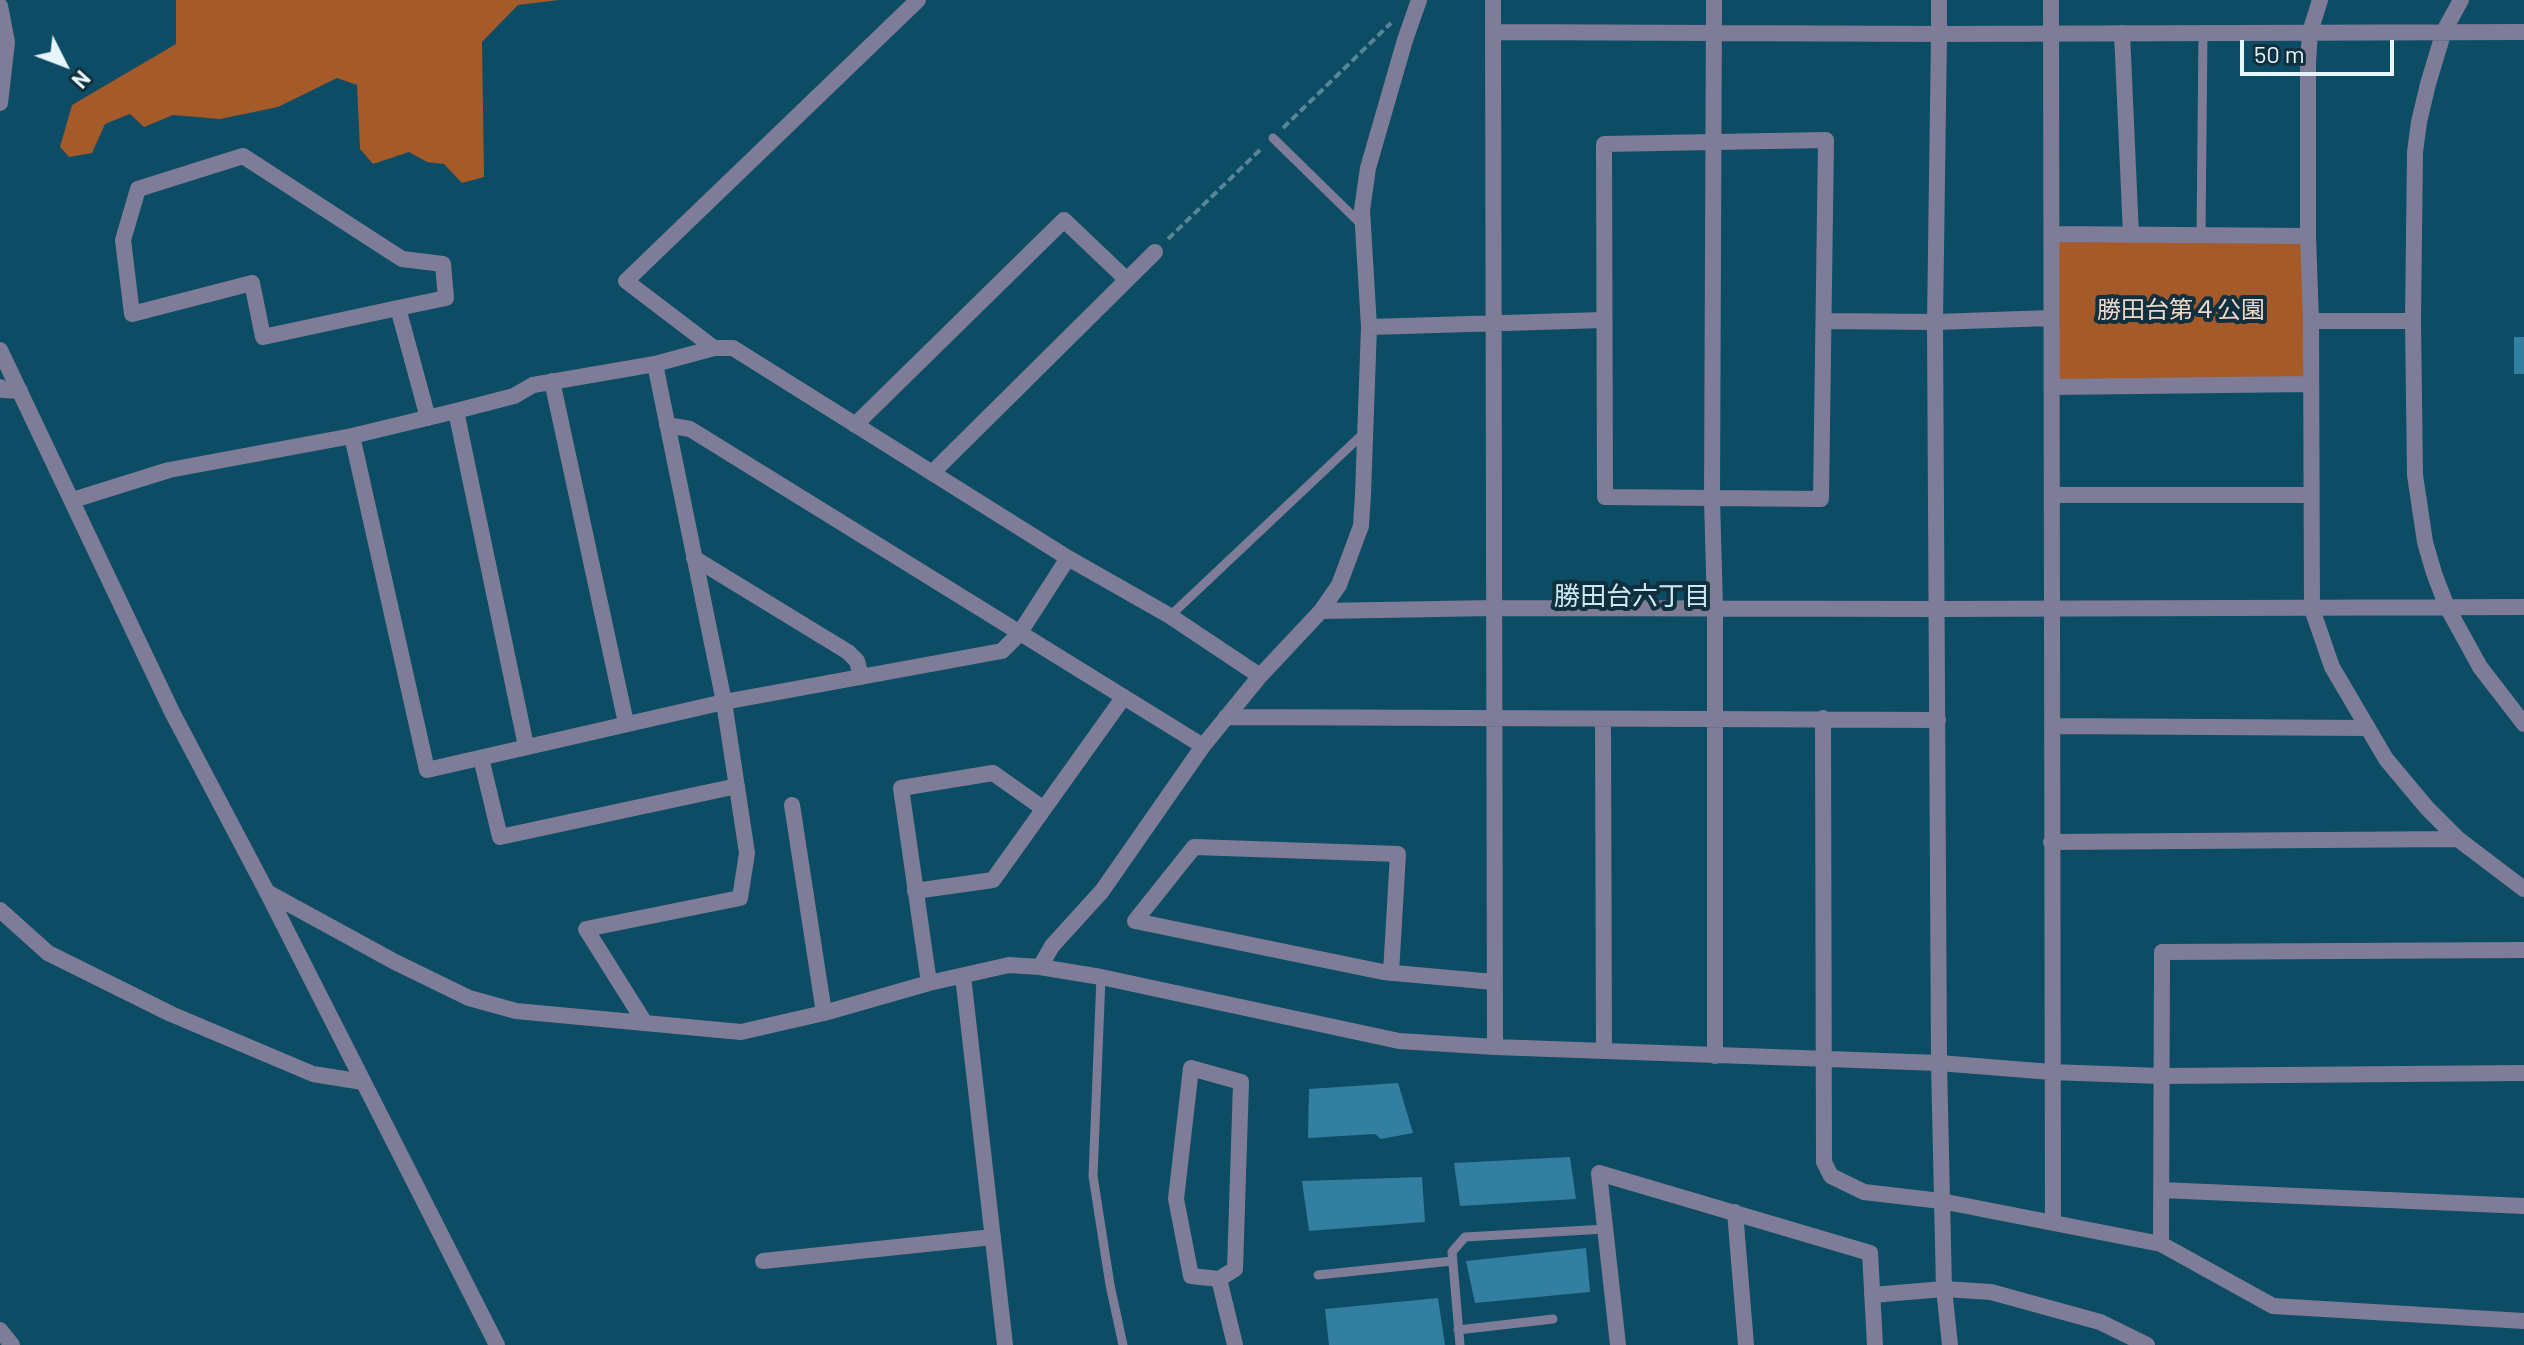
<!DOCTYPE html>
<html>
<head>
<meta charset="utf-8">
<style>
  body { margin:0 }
  #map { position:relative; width:2524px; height:1345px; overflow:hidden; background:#0d4c65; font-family:Barlow,sans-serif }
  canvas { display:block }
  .north { position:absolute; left:24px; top:24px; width:80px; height:80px; -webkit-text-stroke:6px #10303e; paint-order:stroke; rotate:132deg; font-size:22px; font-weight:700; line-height:32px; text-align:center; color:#e6f4fc }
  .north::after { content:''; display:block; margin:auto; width:28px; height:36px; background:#e6f4fc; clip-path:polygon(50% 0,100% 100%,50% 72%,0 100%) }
  .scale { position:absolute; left:2240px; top:40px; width:154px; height:36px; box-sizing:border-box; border:4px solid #e6f4fc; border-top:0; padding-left:10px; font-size:24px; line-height:28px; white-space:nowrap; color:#e6f4fc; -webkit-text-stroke:6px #10303e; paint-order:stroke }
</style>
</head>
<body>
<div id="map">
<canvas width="2524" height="1345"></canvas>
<div class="north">N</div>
<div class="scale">50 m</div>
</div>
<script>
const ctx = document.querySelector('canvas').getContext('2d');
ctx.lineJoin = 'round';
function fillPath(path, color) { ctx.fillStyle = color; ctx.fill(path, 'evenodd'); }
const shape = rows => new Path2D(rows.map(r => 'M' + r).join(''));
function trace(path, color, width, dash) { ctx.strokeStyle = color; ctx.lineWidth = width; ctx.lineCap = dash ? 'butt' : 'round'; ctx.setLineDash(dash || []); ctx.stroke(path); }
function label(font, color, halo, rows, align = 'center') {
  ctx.font = font + ' Barlow,"Noto Sans JP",sans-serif'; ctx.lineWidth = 8; ctx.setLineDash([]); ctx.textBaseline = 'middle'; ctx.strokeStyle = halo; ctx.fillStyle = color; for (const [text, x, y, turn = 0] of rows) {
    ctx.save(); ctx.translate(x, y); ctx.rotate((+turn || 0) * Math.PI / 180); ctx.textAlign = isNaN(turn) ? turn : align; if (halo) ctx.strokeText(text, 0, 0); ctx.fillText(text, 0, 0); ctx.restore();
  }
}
fillPath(shape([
  [176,0,559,0,518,5,482,42,484,177,462,183,444,164,427,162,409,152,373,164,360,149,357,85,337,78,278,107,220,119,173,115,144,127,130,114,105,124,92,153,69,157,60,147,72,105,176,44],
  [2052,234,2308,236,2310,384,2052,387]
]), '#a55a2a');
fillPath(shape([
  [2514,337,2524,337,2524,374,2514,374],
  [1398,1083,1413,1133,1381,1139,1375,1134,1308,1138,1309,1089],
  [1570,1157,1576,1199,1460,1206,1454,1163],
  [1422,1177,1425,1222,1309,1231,1302,1181],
  [1586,1248,1590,1292,1475,1303,1466,1261],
  [1438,1298,1445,1345,1329,1345,1325,1309]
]), '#327fa1');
trace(shape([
  [1283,128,1391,23],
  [1168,239,1262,148]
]), '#588699', 4, [8, 4]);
trace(shape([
  [1273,138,1363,226],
  [2201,235,2203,32],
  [1170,616,1365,432],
  [1101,977,1093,1176,1110,1285,1123,1345],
  [1318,1275,1452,1261],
  [1458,1330,1553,1319],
  [1460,1345,1452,1252,1465,1237,1606,1229]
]), '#7f7c97', 9);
trace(shape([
  [1493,0,1495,1047],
  [1714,0,1712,499,1715,609,1715,1056],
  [2051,0,2053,1221],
  [2320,0,2310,32,2308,62,2308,236,2311,321,2312,609,2332,667,2386,759,2427,808,2458,839,2524,889],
  [1493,32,1939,34,1939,0],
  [2122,33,2131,235],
  [1826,140,1821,499,1605,497,1604,144,1826,140],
  [2052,234,2308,236],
  [398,308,446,298,443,264,402,259,243,156,138,189,123,240,132,314,252,283,263,337,398,308,428,418],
  [1825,321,1935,322,2051,318],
  [2311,321,2413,321],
  [1369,327,1604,320],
  [714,348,626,281,918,0],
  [552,381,626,723],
  [0,387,3,390,20,391],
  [2052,387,2310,384],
  [456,411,526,746],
  [667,425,690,429,1203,746],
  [855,425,1064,220,1127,280],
  [352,436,427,770,724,702,1002,651,1019,634,1068,558],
  [932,473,1155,252],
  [2052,495,2310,495],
  [73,500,169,470,352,436,456,411,514,396,533,385,655,364,714,348,733,348,1068,558,1170,616,1260,676],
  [694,558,848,652,857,661,861,677],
  [1321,611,1494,608,1937,609],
  [1226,717,1938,720],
  [1823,718,1824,1162,1831,1176,1864,1192,1941,1201,2161,1244,2273,1306,2524,1321],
  [1603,719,1604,1051],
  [2052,726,2367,728],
  [481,758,500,837,737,786],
  [792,805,824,1013],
  [2051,842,2458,839],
  [915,891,993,880,1123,698],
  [267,892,395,962,469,998,516,1011,741,1032,824,1013,929,983,1009,965,1040,967,1101,977,1399,1041,1495,1047,1939,1063,2051,1072,2162,1076,2524,1073],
  [0,910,48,953,171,1014,313,1074,363,1082],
  [1040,967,1052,946,1102,891,1203,746,1260,676,1321,611,1339,585,1361,526,1363,494,1369,327,1362,210,1368,168,1405,40,1419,0],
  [1391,973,1398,854,1194,847,1135,921,1383,972,1494,982],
  [963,976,1005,1345],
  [929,983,901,788,993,773,1044,809],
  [645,1023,586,929,740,898,747,853,724,702,655,364],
  [2162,1190,2524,1206],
  [1735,1212,1746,1345],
  [2161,1244,2162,952,2524,950],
  [763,1261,993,1237],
  [1219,1279,1191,1276,1176,1199,1191,1068,1241,1082,1235,1269,1219,1279,1235,1345],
  [1872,1295,1944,1289,1991,1292,2100,1322,2147,1345],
  [0,1330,12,1345],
  [1618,1345,1599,1173,1870,1253,1875,1345]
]), '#7f7c97', 16);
trace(shape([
  [2461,0,2444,31,2428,84,2419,122,2415,152,2413,321,2415,475,2425,542,2434,573,2447,607,2480,667,2524,724],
  [0,6,7,42,0,103],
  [0,350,172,712,267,892,497,1345],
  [1937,609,2524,607],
  [1950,1345,1944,1289,1939,1063,1935,322,1939,34,2524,32]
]), '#7f7c97', 16);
label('24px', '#eed7ca', '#10303e', [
  ["勝田台第４公園",2181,310]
]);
label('26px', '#cce8f7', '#10303e', [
  ["勝田台六丁目",1632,596]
]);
</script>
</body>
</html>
